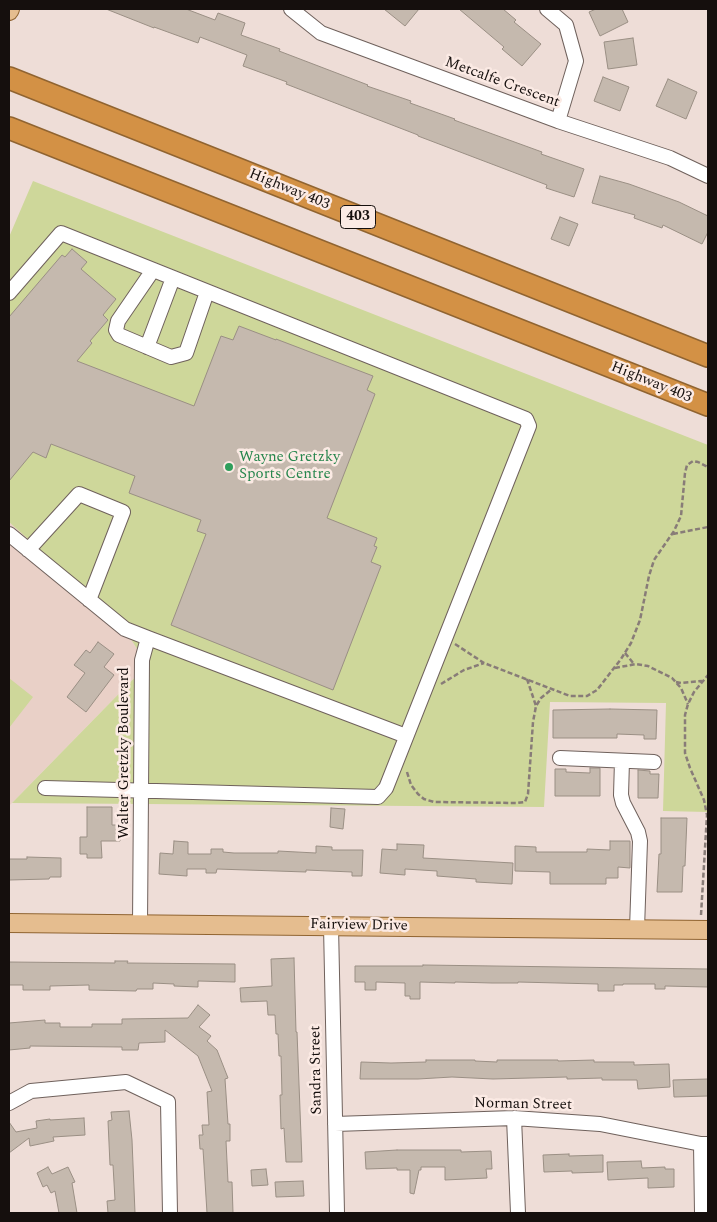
<!DOCTYPE html>
<html>
<head>
<meta charset="utf-8">
<style>
  body { margin:0 }
  #map { position:relative; width:717px; height:1222px; overflow:hidden; background:#eeddd7; font-family:Spectral,serif }
  canvas { display:block }
  .frame { position:absolute; inset:0; border:10px solid #150f0d; pointer-events:none }
</style>
</head>
<body>
<div id="map">
<canvas width="717" height="1222"></canvas>
<div class="frame"></div>
</div>
<script>
const ctx = document.querySelector('canvas').getContext('2d');
ctx.lineJoin = 'round';
function fillPath(path, color) { ctx.fillStyle = color; ctx.fill(path, 'evenodd'); }
const shape = rows => new Path2D(rows.map(r => 'M' + r).join(''));
function trace(path, color, width, dash) { ctx.strokeStyle = color; ctx.lineWidth = width; ctx.lineCap = dash ? 'butt' : 'round'; ctx.setLineDash(dash || []); ctx.stroke(path); }
function label(font, color, halo, rows, align = 'center') {
  ctx.font = font + ' Spectral,serif'; ctx.lineWidth = 5; ctx.setLineDash([]); ctx.textBaseline = 'middle'; ctx.strokeStyle = halo; ctx.fillStyle = color; for (const [text, x, y, turn = 0] of rows) {
    ctx.save(); ctx.translate(x, y); ctx.rotate((+turn || 0) * Math.PI / 180); ctx.textAlign = isNaN(turn) ? turn : align; if (halo) ctx.strokeText(text, 0, 0); ctx.fillText(text, 0, 0); ctx.restore();
  }
}
fillPath(shape([
  [9,522,119,620,147,665,9,806]
]), '#e9d0c7');
fillPath(shape([
  [33,181,708,445,708,812,663,811,666,703,550,702,544,807,12,803,147,665,119,620,9,522,9,237],
  [9,678,33,697,9,728]
]), '#ced79a');
const building = shape([
  [106,9,186,9,215,20,218,13,245,23,241,35,280,49,279,51,368,85,367,86,411,101,410,103,455,119,454,120,542,152,541,154,584,169,574,197,546,188,547,185,418,136,418,135,286,84,287,82,243,66,247,55,200,37,198,43,154,27,154,28,106,9],
  [384,9,419,9,405,26,384,9],
  [459,9,503,9,516,20,514,22,541,44,522,66,502,49,504,47,459,9],
  [596,9,622,9,628,22,600,36,589,12,596,9],
  [633,38,637,65,608,69,604,42,633,38],
  [603,77,629,87,620,111,594,101,603,77],
  [668,79,697,92,686,119,656,106,668,79],
  [600,176,629,184,679,202,708,216,708,232,702,244,663,225,662,228,634,218,635,215,592,203,600,176],
  [560,217,578,224,569,246,551,239,560,217],
  [72,249,87,262,81,269,116,299,103,315,108,320,90,341,92,343,77,361,194,406,221,336,233,340,239,326,276,340,276,339,373,376,367,390,375,394,327,518,377,538,374,546,377,547,371,562,381,566,333,690,171,625,206,534,197,531,201,520,129,493,135,476,51,444,46,458,33,452,9,481,9,317,62,255,65,257,72,249],
  [98,642,114,654,104,667,114,675,86,712,67,697,85,673,74,665,86,650,90,653,98,642],
  [610,709,657,710,656,739,644,739,644,735,617,734,617,738,553,738,553,710,610,709],
  [590,768,600,768,600,796,555,796,555,769,566,769,566,772,590,773,590,768],
  [638,770,650,771,650,774,659,774,658,798,638,798,638,770],
  [87,807,112,807,112,825,120,825,120,841,101,841,102,858,87,858,87,854,80,854,80,837,87,837,87,807],
  [331,808,345,809,343,829,330,827,331,808],
  [661,818,687,818,685,866,683,866,682,892,657,892,659,854,661,854,661,818],
  [174,841,188,842,188,854,211,854,211,849,223,849,223,852,234,853,278,853,278,851,316,853,316,846,332,847,332,850,363,850,362,876,352,876,352,872,306,870,306,872,217,869,216,873,206,873,206,869,187,869,187,876,159,874,160,853,173,854,174,841],
  [610,841,630,841,630,868,618,867,618,878,606,878,606,884,550,884,550,872,515,871,515,846,536,847,536,852,587,852,587,849,610,850,610,841],
  [397,844,424,845,423,858,513,863,512,884,476,882,476,879,437,876,437,871,405,869,405,875,380,873,382,849,397,850,397,844],
  [27,857,61,858,61,877,50,877,49,879,9,880,9,859,27,859,27,857],
  [294,958,296,1032,297,1032,302,1162,286,1162,284,1128,281,1129,280,1095,282,1095,281,1056,279,1056,278,1034,276,1034,275,1015,268,1015,267,1001,241,1002,240,988,272,986,271,959,294,958],
  [115,961,128,961,127,963,235,964,235,982,198,981,198,987,174,986,174,984,153,983,153,989,137,989,136,991,89,990,89,985,50,986,50,990,23,990,23,985,9,985,9,962,115,963,115,961],
  [423,965,708,969,708,987,665,986,665,989,655,989,655,984,623,984,623,985,614,985,614,991,598,991,598,984,518,982,518,983,492,983,455,982,455,983,420,982,420,999,410,999,410,996,405,996,405,983,376,982,376,990,365,990,365,982,355,982,355,966,423,966,423,965],
  [198,1005,210,1015,199,1027,211,1036,207,1041,217,1050,228,1078,225,1079,228,1124,230,1124,230,1141,226,1141,228,1182,232,1182,233,1213,207,1213,203,1149,200,1149,199,1135,203,1135,202,1125,209,1125,207,1092,212,1091,198,1056,165,1030,165,1042,139,1043,138,1050,122,1050,122,1047,30,1046,30,1048,9,1050,9,1023,45,1020,45,1023,60,1023,60,1027,92,1027,92,1024,122,1024,122,1019,188,1018,198,1005],
  [426,1060,475,1060,475,1061,497,1062,497,1060,558,1060,558,1061,594,1060,594,1062,634,1062,634,1065,669,1064,670,1087,638,1089,637,1080,602,1080,602,1078,567,1079,567,1077,493,1079,452,1077,418,1079,360,1079,361,1062,391,1063,426,1062,426,1060],
  [708,1079,708,1096,674,1097,673,1080,708,1079],
  [129,1111,132,1140,135,1213,108,1213,107,1201,115,1200,113,1165,110,1165,108,1121,112,1120,111,1112,129,1111],
  [84,1118,85,1135,53,1137,54,1141,30,1146,29,1138,9,1153,9,1122,16,1132,37,1128,36,1121,50,1119,50,1120,84,1118],
  [397,1150,461,1150,461,1152,491,1151,492,1169,486,1169,487,1178,445,1180,445,1167,421,1167,421,1170,419,1170,414,1194,410,1193,410,1170,397,1170,397,1168,366,1169,365,1152,397,1150],
  [569,1154,569,1156,603,1155,603,1172,572,1173,572,1171,544,1172,543,1155,569,1154],
  [641,1161,642,1168,665,1167,665,1169,674,1169,674,1187,648,1188,648,1178,608,1180,607,1162,641,1161],
  [48,1167,52,1174,68,1167,75,1182,72,1183,77,1213,59,1213,55,1191,51,1193,47,1185,43,1187,37,1173,48,1167],
  [266,1169,268,1185,252,1186,251,1170,266,1169],
  [303,1181,304,1196,276,1197,275,1182,303,1181]
]);
fillPath(building, '#c5b9ae');
trace(building, '#9a8f84', 1);
const minor = shape([
  [291,9,321,33,558,121,670,158,708,176],
  [547,9,566,25,576,61,558,121],
  [153,270,118,321,116,330,119,335,171,357,186,353,207,292],
  [9,293,61,233,526,419,529,426,386,788,378,797,45,788],
  [147,347,173,278],
  [9,534,125,629,148,638,142,660,140,924],
  [28,550,79,494,123,512,89,600],
  [148,638,406,736],
  [560,758,654,762],
  [622,761,621,795,623,803,638,832,640,841,637,929],
  [331,926,337,1213],
  [9,1103,31,1091,126,1082,168,1102,170,1213],
  [514,1118,518,1213],
  [335,1124,514,1118,600,1124,701,1144,708,1144],
  [701,1144,702,1213]
]);
const major = shape([
  [9,11,10,9],
  [9,923,708,930]
]);
const highway = shape([
  [9,78,708,356],
  [9,128,708,405]
]);
trace(minor, '#6f615c', 16);
trace(major, '#906431', 20);
trace(highway, '#906431', 24);
trace(shape([
  [673,534,708,527],
  [455,644,484,663,570,696,587,696,597,690,621,659,631,643,640,620,649,576,654,560,674,531,681,516,685,473,687,465,693,461,698,462,708,467],
  [625,653,634,664],
  [615,668,636,664,648,666,672,678,681,688,688,704],
  [527,679,536,706],
  [676,682,681,683,702,681],
  [441,684,464,670,484,663],
  [407,772,411,785,418,794,424,799,434,802,517,803,525,802,528,794,533,722,536,706,541,698,552,689],
  [701,915,707,815,704,800,690,768,685,753,685,715,688,704,694,692,708,675]
]), '#887c78', 2.5, [5, 2.5]);
trace(minor, '#fff', 14);
trace(major, '#e5bd8f', 18);
trace(highway, '#d39145', 21);
for (const [x, y, r, color] of [
  [229,467,5,"#2e9e5b"]
]) { const dot = new Path2D(); dot.arc(x, y, r, 0, 2 * Math.PI); ctx.fillStyle = color; ctx.fill(dot); trace(dot, '#fbeae4', 2); }
for (const [x, y, w] of [
  [358,217,35]
]) { const box = new Path2D(); box.roundRect(x - w / 2, y - 11.5, w, 23, 4); ctx.fillStyle = '#fbeae4'; ctx.fill(box); trace(box, '#150f0d', 1); }
label('bold 14px', '#150f0d', null, [
  ["403",358,217]
]);
label('15px', '#150f0d', '#fbeae4', [
  ["Metcalfe Crescent",502,83,20],
  ["Highway 403",289,190,22],
  ["Highway 403",651,383,22],
  ["Walter Gretzky Boulevard",125,753,-90],
  ["Fairview Drive",359,926,1],
  ["Sandra Street",317,1070,-91],
  ["Norman Street",523,1105,1]
]);
label('15px', '#27864d', '#fbeae4', [
  ["Wayne Gretzky",239,458],
  ["Sports Centre",239,475]
], 'left');
</script>
</body>
</html>
